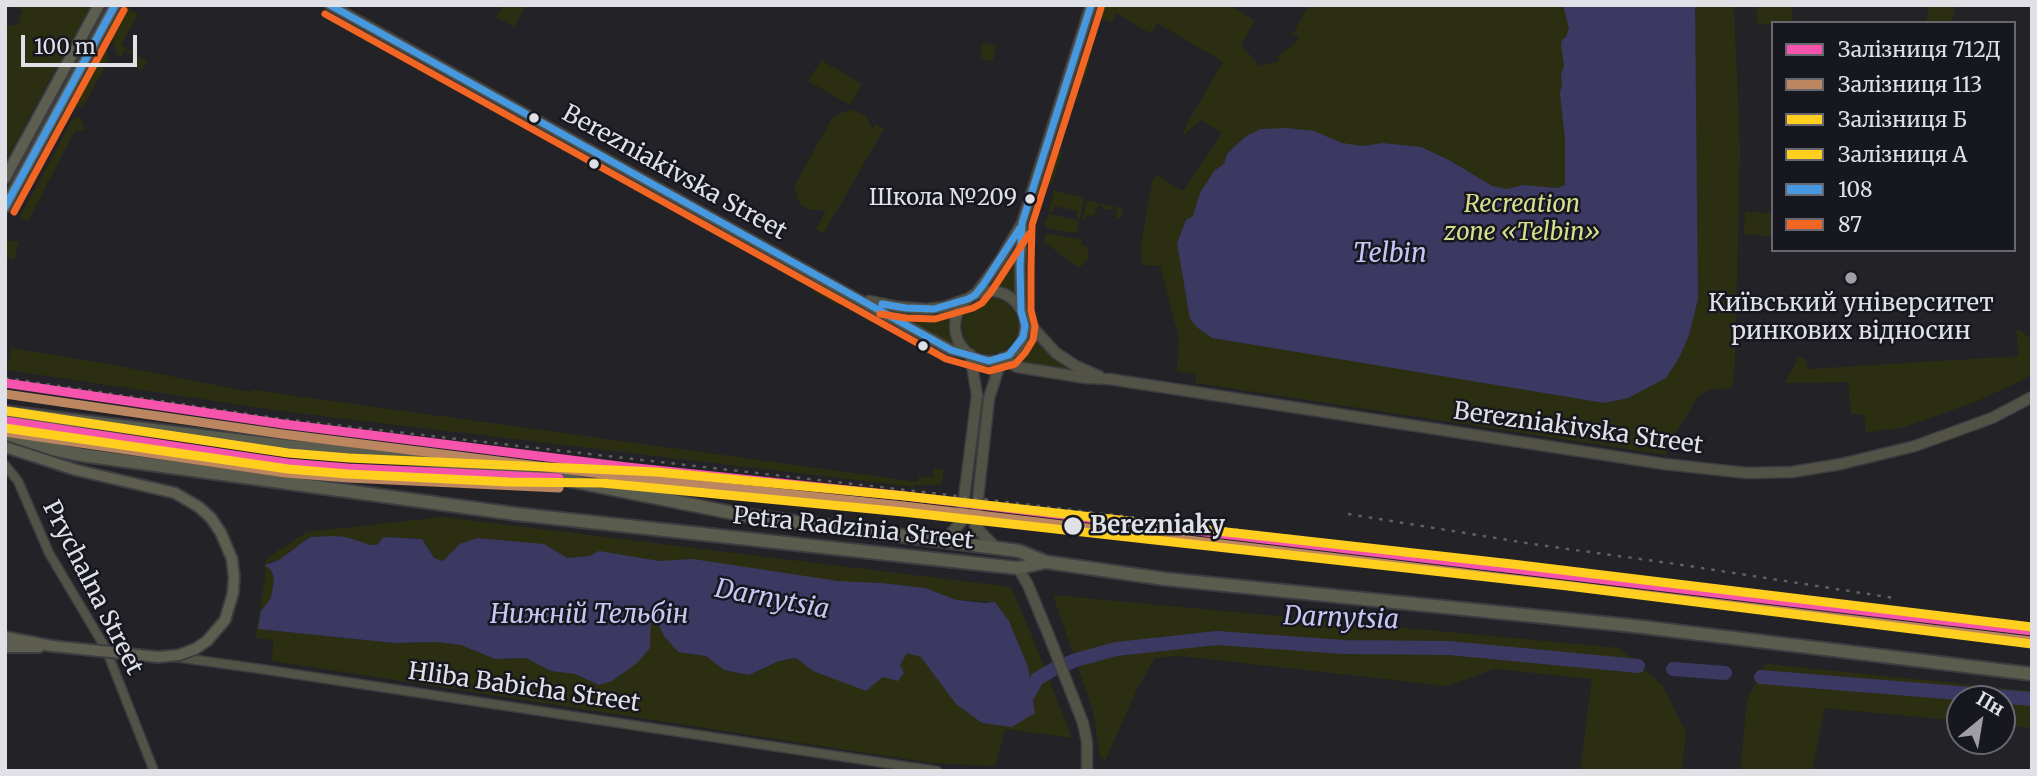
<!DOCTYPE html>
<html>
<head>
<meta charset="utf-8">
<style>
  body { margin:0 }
  #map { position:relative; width:2037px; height:776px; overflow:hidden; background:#222227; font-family:Merriweather,serif }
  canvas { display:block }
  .frame { position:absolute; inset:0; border:7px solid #e0e0e7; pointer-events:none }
  .legend { position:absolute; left:1771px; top:21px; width:245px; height:231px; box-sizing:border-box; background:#171720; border:2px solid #676770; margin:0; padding:9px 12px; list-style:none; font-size:21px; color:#e0e0e7 }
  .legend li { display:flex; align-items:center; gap:14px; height:35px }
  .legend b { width:35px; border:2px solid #676770 }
  .north { position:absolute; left:1946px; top:685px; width:70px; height:70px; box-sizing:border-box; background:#171720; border:2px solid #676770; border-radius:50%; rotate:30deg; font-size:19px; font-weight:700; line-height:28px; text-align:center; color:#e0e0e7 }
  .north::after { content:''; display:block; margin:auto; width:24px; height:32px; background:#9e9ea4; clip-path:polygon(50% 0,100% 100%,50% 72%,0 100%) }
  .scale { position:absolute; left:21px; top:35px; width:116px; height:32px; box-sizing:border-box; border:4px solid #e0e0e7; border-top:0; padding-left:9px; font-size:21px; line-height:24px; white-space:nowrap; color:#e0e0e7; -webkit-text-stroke:5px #171720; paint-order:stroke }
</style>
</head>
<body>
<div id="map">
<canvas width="2037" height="776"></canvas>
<div class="frame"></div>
<ul class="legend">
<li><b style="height:9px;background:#f653ac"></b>Залізниця 712Д</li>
<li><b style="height:9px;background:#bb8660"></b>Залізниця 113</li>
<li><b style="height:9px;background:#ffce1e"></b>Залізниця Б</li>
<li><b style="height:9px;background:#ffce1e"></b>Залізниця A</li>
<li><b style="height:9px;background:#4699e1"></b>108</li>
<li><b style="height:9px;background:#f26522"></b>87</li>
</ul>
<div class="north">Пн</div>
<div class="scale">100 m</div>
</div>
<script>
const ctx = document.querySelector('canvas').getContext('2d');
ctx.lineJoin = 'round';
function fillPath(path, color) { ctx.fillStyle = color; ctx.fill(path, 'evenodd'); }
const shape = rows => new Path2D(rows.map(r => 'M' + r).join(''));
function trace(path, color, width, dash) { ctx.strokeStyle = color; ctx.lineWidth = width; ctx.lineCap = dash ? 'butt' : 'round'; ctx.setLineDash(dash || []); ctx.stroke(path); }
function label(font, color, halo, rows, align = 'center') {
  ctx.font = font + ' Merriweather,serif'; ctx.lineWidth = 5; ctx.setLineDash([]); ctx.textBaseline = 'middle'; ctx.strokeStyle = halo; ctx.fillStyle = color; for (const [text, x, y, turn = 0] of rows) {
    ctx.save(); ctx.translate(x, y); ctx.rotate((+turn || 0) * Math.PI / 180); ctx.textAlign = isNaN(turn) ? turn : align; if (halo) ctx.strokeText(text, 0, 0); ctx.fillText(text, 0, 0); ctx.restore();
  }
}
fillPath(shape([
  [12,5,91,5,5,161,5,25,18,25,22,10,11,7],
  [125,5,131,5,129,9,138,14,121,45,147,61,141,71,130,64,134,55,125,50,121,57,117,55,111,34,112,28],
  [503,5,526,5,514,27,496,17],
  [1096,5,1230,5,1255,21,1241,45,1260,66,1280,61,1277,56,1294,44,1298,39,1298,35,1292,35,1309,5,1734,5,1740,150,1735,364,1732,388,1710,390,1699,395,1668,446,1666,455,1196,383,1196,374,1177,371,1179,338,1160,266,1142,265,1141,245,1152,182,1157,175,1183,191,1222,133,1200,120,1181,138,1188,122,1223,62,1157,23,1151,34,1116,13,1112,23,1093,15],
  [1756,5,1792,5,1793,22,1757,25],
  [1929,5,1955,5,1952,23,1926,23],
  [104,41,109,60,84,105,66,111],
  [982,43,996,46,993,61,980,58],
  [1081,56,1091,59,1082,85,1077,84,1075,92,1080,95,1078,99,1074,97,1071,89],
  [821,60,862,84,850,105,808,81],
  [849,110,861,113,866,116,872,129,876,124,884,129,824,233,816,229,826,210,811,210,801,205,796,196,795,185,832,118,843,112],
  [80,117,85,130,75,131,28,221,20,217,73,118],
  [68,119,16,215,14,210,16,205,59,123],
  [1056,152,1062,152,1052,184,1047,183,1045,181],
  [1054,190,1084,198,1080,219,1077,218,1078,211,1054,206,1053,212,1049,211],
  [1087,200,1123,209,1121,218,1116,218,1117,212,1116,209,1112,208,1110,210,1106,210,1100,205,1095,209,1097,213,1094,214,1094,216,1087,215,1085,220,1083,219],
  [1745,212,1773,213,1773,236,1744,235],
  [1049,214,1077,220,1079,224,1078,231,1073,233,1047,228,1044,224],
  [1045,233,1082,240,1081,245,1087,247,1090,257,1079,268,1044,242],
  [8,240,19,242,14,260,5,257,5,243],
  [1014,251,1014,255,1016,293,1003,286,989,284],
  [810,283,848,304,837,305,814,292],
  '962 326a28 28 0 1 1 56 0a28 28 0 1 1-56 0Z',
  [952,308,949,317,948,332,954,347,888,311,894,310,915,314,933,314],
  [2016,329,2020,330,2032,340,2032,374,2021,381,1975,402,1905,427,1866,433,1864,415,1851,414,1848,382,1785,383,1798,358,1805,358,1808,369,2019,356],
  [1031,332,1083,373,1021,364,1017,362,1025,347],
  [11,348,109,364,251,392,253,390,918,482,919,476,933,478,934,468,944,470,941,485,914,485,914,487,288,412,7,370],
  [443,517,1011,587,1034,641,1072,738,1005,729,995,766,931,763,272,661,273,640,255,638,266,571,264,566,268,557,307,532],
  [310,537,359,542,370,545,377,545,383,537,422,539,434,558,443,561,460,544,644,589,883,677,813,671,796,658,779,661,749,675,724,670,706,656,678,652,664,636,655,616,651,618,599,685,575,674,551,671,526,658,495,659,461,645,437,642,394,643,259,629,261,611,271,598,274,578,268,562,279,560],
  [930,590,957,600,995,602,1009,621,1028,667,1035,713],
  [1053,595,1620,648,1663,686,1686,733,1682,771,1580,771,1592,679,1495,669,1447,686,1180,656,1155,658,1138,687,1105,761,1100,756,1093,711],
  [1766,664,2032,691,2032,728,2002,725,2002,699,1960,699,1960,721,1825,708,1812,771,1740,771,1747,700]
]), '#2c2e12');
fillPath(shape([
  [1563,5,1695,5,1698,299,1689,335,1679,358,1666,378,1628,398,1605,403,1212,338,1198,328,1190,319,1177,243,1186,220,1193,216,1200,193,1214,171,1224,164,1227,154,1245,137,1260,129,1287,128,1314,131,1342,143,1363,146,1382,143,1421,147,1449,160,1492,186,1507,189,1523,185,1558,188,1565,185,1565,140,1560,93,1562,85,1561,74,1564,66,1561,46,1562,40,1566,37,1569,28],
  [334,536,346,537,371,545,377,545,383,537,422,539,434,558,443,561,460,544,477,538,544,544,567,558,590,556,599,551,659,561,693,559,838,581,881,583,925,588,957,600,985,603,995,602,1009,621,1028,667,1035,713,1012,727,982,723,956,704,921,657,907,653,900,665,904,673,898,681,883,677,866,691,813,671,796,658,779,661,749,675,724,670,706,656,678,652,664,636,655,617,651,618,650,648,637,663,612,681,599,685,575,674,551,671,526,658,495,659,461,645,437,642,394,643,258,629,261,611,271,598,274,578,271,570,265,565,279,560,310,537]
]), '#3b3862');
trace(shape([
  [1673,669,1725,673],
  [1761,677,2032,699],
  [1020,704,1025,700,1037,679,1054,669,1076,660,1116,649,1217,638,1344,647,1449,648,1638,666]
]), '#3b3862', 14);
const minor = shape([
  [5,465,18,481,49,553,106,649,154,771],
  [175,657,254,668,937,771]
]);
const tertiary = shape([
  [330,5,870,306,951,350,970,354],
  '955 326a35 35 0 1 1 70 0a35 35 0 1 1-70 0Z',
  [975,295,999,262,1022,223,1091,5],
  [869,301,899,307,927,309,944,307,967,299],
  [1021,310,1020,267,1022,227],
  [1024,318,1056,353,1076,366,1099,376],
  [1002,358,1017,367,1086,378,1109,379,1664,464,1747,473,1792,472,1841,464,1915,446,1992,418,2032,397],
  [945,540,961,522,977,395,970,354],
  [996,548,975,526,989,398,1002,358],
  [1018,568,1028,585,1049,636,1083,723,1087,742,1087,771]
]);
const secondary = shape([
  [5,178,99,5],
  [5,207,115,5],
  [5,637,52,646],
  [5,647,39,647]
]);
const primary = shape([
  [5,412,285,446,384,454,557,478,743,515,1019,551,1046,562,1165,579,1634,626,2032,674],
  [5,440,82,455,516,514,1018,568,1046,562]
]);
trace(minor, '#3d3d41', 11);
trace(tertiary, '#3d3d41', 13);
trace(secondary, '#3d3d41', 14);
trace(primary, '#3d3d41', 16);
trace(minor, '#525247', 8);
trace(tertiary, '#525247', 10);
trace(secondary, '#5d5e4f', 10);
trace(primary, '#5a5c4d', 12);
trace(shape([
  [5,378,282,419,906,490,2032,625],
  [1348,514,1539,545,1676,564,1894,598]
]), '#60615e', 2.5, [3.5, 7]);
const secondaryBridge = shape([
  [5,447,76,470,175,493,199,507,211,518,221,533,232,559,234,577,233,593,225,620,207,641,195,649,179,655,158,657,52,646]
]);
trace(secondaryBridge, '#3d3d41', 14, []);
trace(secondaryBridge, '#5d5e4f', 10);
trace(shape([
  [330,5,951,350,989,361,1009,355,1023,337,1025,326,1021,311,1020,267,1022,223,1091,5],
  [5,207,115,5],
  [882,304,906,308,934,309,968,299,975,295,983,285,1020,228]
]), '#4699e1', 7);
trace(shape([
  [325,14,946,359,989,371,1015,364,1025,353,1033,340,1035,326,1031,310,1031,267,1032,225,1101,8],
  [14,212,124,10],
  [880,314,906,318,935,319,973,308,982,303,991,292,1029,234]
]), '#f26522', 7);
trace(shape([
  [5,383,283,424,627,467,905,496,2032,631],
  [5,421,287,463,348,468,559,478]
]), '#f653ac', 9);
trace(shape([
  [5,394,282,434,626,477,904,506,2031,641],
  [5,432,286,473,348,478,559,488]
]), '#bb8660', 9);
trace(shape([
  [5,428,288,469,348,474,509,482,602,483,903,512,1568,586,2032,644]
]), '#ffce1e', 9);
trace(shape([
  [7,411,288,453,349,458,657,472,905,496,1512,564,2032,627]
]), '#ffce1e', 9);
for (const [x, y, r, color] of [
  [534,118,6,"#e0e0e7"],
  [594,164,6,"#e0e0e7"],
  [1030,199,6,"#e0e0e7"],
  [1851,278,7,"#9e9ea4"],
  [923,346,6,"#e0e0e7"],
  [1073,526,10,"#e0e0e7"]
]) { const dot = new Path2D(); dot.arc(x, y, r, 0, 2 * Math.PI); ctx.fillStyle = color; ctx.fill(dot); trace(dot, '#171720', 2.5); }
label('22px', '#e0e0e7', '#171720', [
  ["Школа №209",1017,199]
], 'right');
label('24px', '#e0e0e7', '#171720', [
  ["Berezniakivska Street",674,173,29],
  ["Berezniakivska Street",1578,429,8],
  ["Petra Radzinia Street",853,529,6],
  ["Prychalna Street",92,588,63],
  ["Hliba Babicha Street",524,688,8]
]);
label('italic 24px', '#d6de8b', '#171720', [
  ["Recreation",1522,205],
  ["zone «Telbin»",1522,233]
]);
label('24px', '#e0e0e7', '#171720', [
  ["Київський університет",1851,304],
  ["ринкових відносин",1851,332]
]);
label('bold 24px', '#e0e0e7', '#171720', [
  ["Berezniaky",1090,526]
], 'left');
label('italic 26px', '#c7c6f4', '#171720', [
  ["Telbin",1390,255],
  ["Darnytsia",772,600,11],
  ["Нижній Тельбін",589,616],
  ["Darnytsia",1341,619,2]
]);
</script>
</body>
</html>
